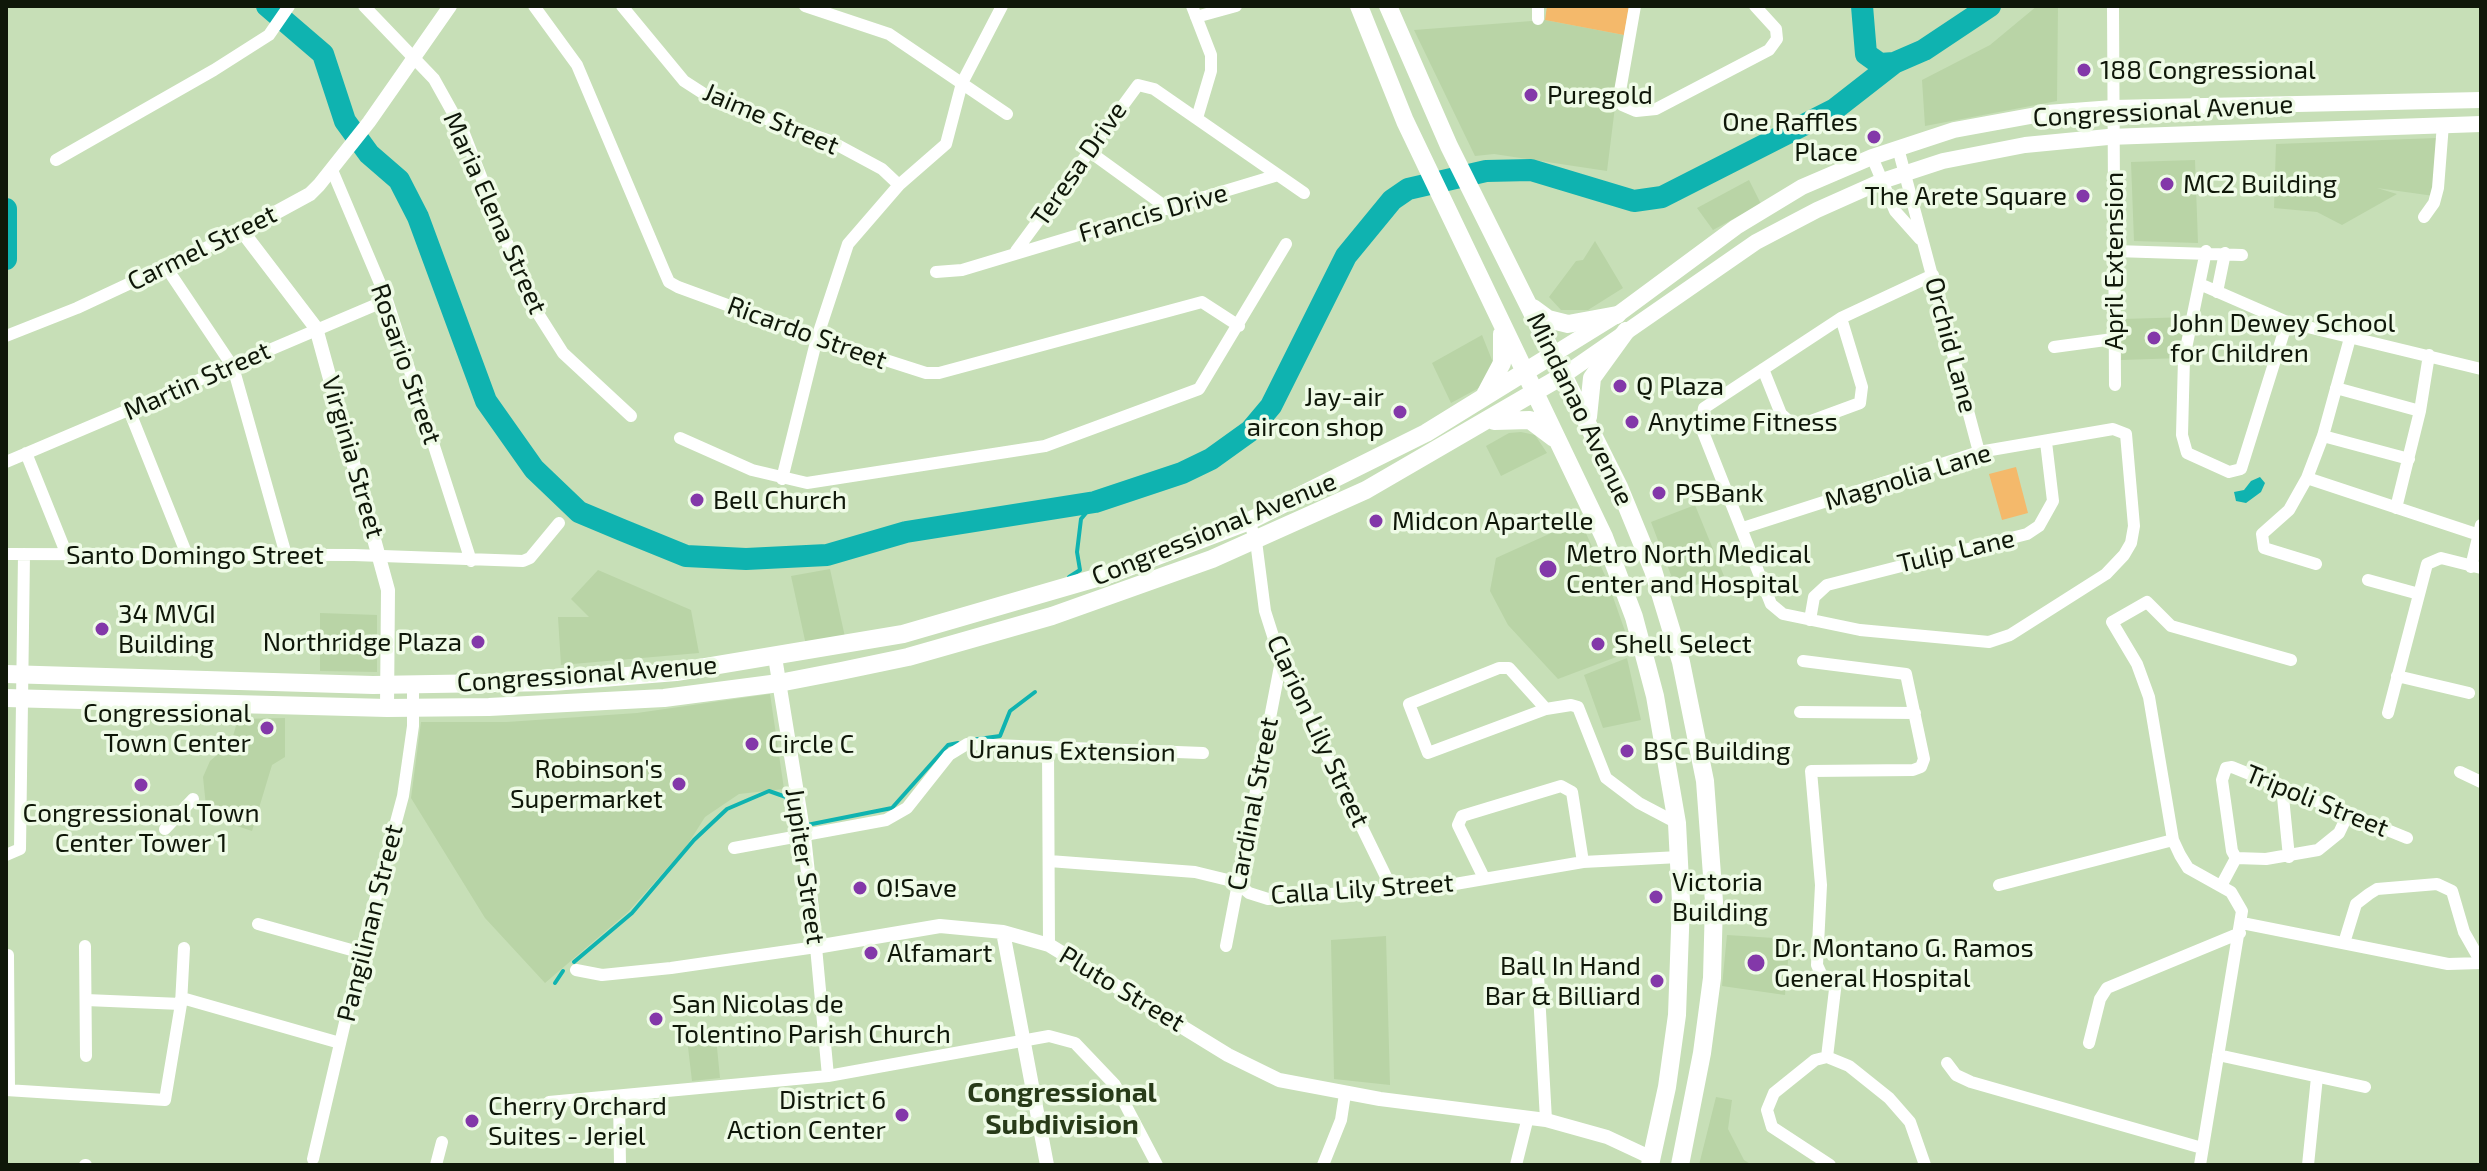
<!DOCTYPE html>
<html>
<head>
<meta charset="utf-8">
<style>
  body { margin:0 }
  #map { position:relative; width:2487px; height:1171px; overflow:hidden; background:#c7dfb7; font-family:"Exo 2",sans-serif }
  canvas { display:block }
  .frame { position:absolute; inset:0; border:8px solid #0f1709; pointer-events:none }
</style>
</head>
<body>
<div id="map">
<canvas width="2487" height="1171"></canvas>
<div class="frame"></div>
</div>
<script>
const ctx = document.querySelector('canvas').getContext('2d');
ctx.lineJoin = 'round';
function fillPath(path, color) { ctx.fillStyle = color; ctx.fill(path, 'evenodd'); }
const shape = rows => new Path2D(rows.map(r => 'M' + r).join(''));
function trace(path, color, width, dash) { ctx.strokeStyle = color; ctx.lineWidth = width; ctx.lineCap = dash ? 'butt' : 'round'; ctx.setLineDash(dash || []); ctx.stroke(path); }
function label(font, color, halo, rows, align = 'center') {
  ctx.font = font + ' "Exo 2",sans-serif'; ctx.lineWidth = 7; ctx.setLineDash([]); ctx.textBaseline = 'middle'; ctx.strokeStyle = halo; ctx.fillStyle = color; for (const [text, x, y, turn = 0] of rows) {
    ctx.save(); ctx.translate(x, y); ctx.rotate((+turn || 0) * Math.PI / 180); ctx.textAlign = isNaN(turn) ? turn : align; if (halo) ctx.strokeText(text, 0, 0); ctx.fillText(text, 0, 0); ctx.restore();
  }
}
fillPath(shape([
  [2037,6,2058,6,2057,101,1925,126,1922,80,1990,45],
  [1545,20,1624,35,1607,171,1494,154,1475,156,1414,30],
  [2437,138,2434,196,2377,188,2397,194,2342,225,2317,212,2274,208,2276,144],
  [2195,160,2198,243,2134,241,2131,162],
  [1749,180,1761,204,1713,230,1697,208],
  [1595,241,1623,288,1588,310,1561,310,1549,297,1576,261,1583,260],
  [2189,317,2182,358,2121,360,2123,319],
  [1482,335,1494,365,1488,383,1451,403,1432,363],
  [1521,432,1535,435,1547,453,1501,476,1486,446,1509,433],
  [1695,505,1724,576,1677,591,1651,522],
  [1580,520,1607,580,1632,651,1558,679,1508,625,1490,591,1496,558],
  [830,569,845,637,806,645,791,576],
  [598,570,691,610,699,653,561,665,558,617,589,617,571,599],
  [320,613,377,615,377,672,320,671],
  [1627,658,1641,720,1603,728,1584,675],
  [770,694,784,789,739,794,705,817,686,847,628,912,545,983,485,918,411,798,421,722,507,722,637,713],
  [285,718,285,757,272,765,252,831,207,816,203,777,210,761,231,743,238,719],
  [1727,935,1790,939,1785,995,1722,986],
  [1386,936,1390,1085,1334,1079,1331,940],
  [715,1027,720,1078,692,1081,686,1030],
  [1716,1097,1732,1100,1728,1129,1744,1160,1752,1165,1699,1165]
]), '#b9d4a6');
fillPath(shape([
  [1547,6,1629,6,1624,35,1545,20],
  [2016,467,2028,513,2002,520,1989,474]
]), '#f4b96b');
fillPath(shape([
  [2260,477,2265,483,2261,492,2246,503,2236,501,2234,492,2244,490,2251,481]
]), '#0fb3b0');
trace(shape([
  [1069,577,1080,570,1077,552,1081,519,1095,502],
  [971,740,1000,736,1010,711,1035,692],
  [807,825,892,808,948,745,958,743],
  [574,962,632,913,694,840,727,809,769,791,786,797,791,827],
  [555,983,563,971]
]), '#0fb3b0', 4);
trace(shape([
  [267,6,323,54,345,121,369,154,399,180,418,217,486,401,534,469,579,512,622,530,686,556,746,559,827,555,906,532,1095,502,1182,473,1211,459,1250,431,1271,406,1346,256,1392,200,1408,189,1486,171,1531,170,1634,201,1662,197,1835,109,1894,63],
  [1862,6,1866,54,1880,64,1894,63,1924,50,1990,6],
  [6,209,6,259]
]), '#0fb3b0', 22);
trace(shape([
  [364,6,434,79,463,131,530,301,563,353,631,416],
  [534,6,577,65,665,273,669,282,678,287,817,338,926,373,939,373,1202,302,1239,326],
  [622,6,684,81,715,101,830,141,882,169,899,185],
  [805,6,889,34,1007,114],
  [1192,6,1211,55,1211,71,1197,118],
  [1635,6,1619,97,1622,105,1636,111,1656,109,1769,50,1777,39,1776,29,1755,6],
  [2113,6,2115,385],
  [1196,17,1236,6],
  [1538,19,1538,6],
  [1898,148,1979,452],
  [1090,152,1170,210],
  [1872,157,1895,211,1920,239],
  [56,160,214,70,269,35,289,6],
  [332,170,387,300,471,561],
  [2424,217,2434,203,2438,188,2443,124],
  [1016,251,1138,85,1154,89,1304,193],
  [2115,251,2242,255],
  [2206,251,2184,358,2182,435,2187,453,2229,472,2241,469,2287,322],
  [166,267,233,367,286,555],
  [936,272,962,270,1278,175],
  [2202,285,2287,322,2481,369],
  [2217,292,2225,253],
  [6,336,77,308,242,231],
  [2054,347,2113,339],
  [1763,369,1781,414,1791,423,1803,424,1860,403,1862,387,1841,318],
  [2336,388,2420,411],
  [129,410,187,555],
  [2323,436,2409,459],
  [680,438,752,470,807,483,1045,446,1199,389,1286,244],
  [26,453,67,555],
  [6,462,387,300],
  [2307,478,2479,535],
  [782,479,817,338,848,244,899,185,946,144,962,83,1002,6],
  [2396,508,2420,411,2429,355],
  [1249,521,1256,541,1265,611,1281,661,1392,889],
  [1743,528,1979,452,2113,429,2126,434,2134,526,2131,543,2124,555,2106,574,2010,635,1989,642,1860,630,1783,614,1771,604,1701,427,1704,408,1841,318,1933,275],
  [6,554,354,555,523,561,530,558,559,523],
  [2316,564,2264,548,2262,534,2289,510,2307,478,2323,436,2350,338],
  [2471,567,2481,525],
  [2368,580,2419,594],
  [1810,620,1814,597,1827,585,2027,534,2039,526,2053,501,2046,442],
  [1803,661,1906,674,1924,759,1921,767,1913,770,1811,771,1821,885,1817,965,1823,978,1836,981,1827,1057],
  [2397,676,2469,693],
  [1546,709,1509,668,1499,668,1409,704,1428,753,1546,709,1571,705,1578,707,1606,778,1639,803,1677,823],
  [1800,712,1915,713],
  [2388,713,2427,564,2441,558,2481,568],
  [1048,747,1049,945],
  [2460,772,2481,782],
  [2286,789,2283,797,2289,857],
  [165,829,193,799],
  [734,848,886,820,907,808,949,755,967,744,1203,753],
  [6,855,20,849,24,554],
  [2236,858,2232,851,2222,780,2226,768,2232,767,2407,838],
  [2236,858,2266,859,2318,850,2339,833,2348,814],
  [1049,861,1195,872,1236,882,1249,893,1268,899,1455,884,1583,862,1679,857],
  [1484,878,1458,825,1462,816,1561,786,1572,792,1583,862],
  [1999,885,2173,840],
  [2221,886,2236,858],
  [2242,923,2448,964,2481,963],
  [258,924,362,953],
  [2344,943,2356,904,2369,894,2377,889,2437,884,2452,891,2464,932,2481,962],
  [85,946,86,1056],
  [1226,946,1281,661],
  [8,955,9,1088],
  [1537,957,1546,1120],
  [576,970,602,975,671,968,816,947,828,1076],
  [182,998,340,1043],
  [86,1000,181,1004],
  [2089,1043,2100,999,2107,988,2240,933],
  [2218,1055,2365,1087],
  [1947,1063,1956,1075,1971,1082,2202,1148],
  [6,1090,165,1100,181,1004,184,948],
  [619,1096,620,1165],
  [549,1102,828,1076,1049,1036,1075,1043,1115,1085,1157,1165],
  [313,1159,364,941,403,796,413,726,413,685],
  [85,1165,86,1165],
  [436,1165,442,1142],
  [1323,1165,1341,1120,1345,1094],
  [1516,1165,1528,1117],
  [1830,1165,1772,1127,1767,1110,1774,1093,1815,1060,1827,1057,1849,1066,1889,1098,1910,1122,1925,1165],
  [2200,1165,2242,911,2231,892,2188,868,2180,855,2173,840,2149,697,2137,664,2112,622,2147,602,2171,626,2291,660],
  [2308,1165,2317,1077]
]), '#fff', 12);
trace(shape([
  [775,657,804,836,816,947,940,926,1003,932,1049,945,1228,1055,1279,1080,1380,1099,1546,1120,1607,1137,1652,1158],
  [387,708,388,590,316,328,242,231,310,194,319,185,369,122,450,6],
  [1003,932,1047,1165]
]), '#fff', 14);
trace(shape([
  [1554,354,1617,315,1736,227,1802,187,1872,157,1954,130,2047,113,2113,108,2481,100],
  [1564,375,1756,242,1817,210,1882,181,1943,161,2025,145,2108,137,2481,124]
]), '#fff', 16);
trace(shape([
  [1359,6,1405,121,1604,537,1634,617,1655,696,1677,823,1681,902,1677,1015,1667,1087,1650,1165],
  [1388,6,1449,146,1619,487,1653,570,1681,662,1705,781,1714,902,1712,978,1702,1053,1680,1165],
  [1533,308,1548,319,1568,324,1617,315],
  [1485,395,1502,363,1502,334],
  [1588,417,1592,378,1626,331],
  [1494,421,1530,420,1554,438],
  [6,674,373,685,553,682,676,672,903,634,1110,574,1249,521,1426,433,1554,354],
  [6,698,387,708,489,707,664,698,779,683,841,671,908,657,1052,616,1212,559,1366,490,1564,375]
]), '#fff', 18);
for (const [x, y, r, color] of [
  [2084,70,8,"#8338a9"],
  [1531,95,8,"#8338a9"],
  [1874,137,8,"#8338a9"],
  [2167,184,8,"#8338a9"],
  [2083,196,8,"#8338a9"],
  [2154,338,8,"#8338a9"],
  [1620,386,8,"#8338a9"],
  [1400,412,8,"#8338a9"],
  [1632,422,8,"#8338a9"],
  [1659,493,8,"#8338a9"],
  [697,500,8,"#8338a9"],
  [1376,521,8,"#8338a9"],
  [1548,569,10,"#8338a9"],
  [102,629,8,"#8338a9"],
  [478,642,8,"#8338a9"],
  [1598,644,8,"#8338a9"],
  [267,728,8,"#8338a9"],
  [752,744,8,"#8338a9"],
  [1627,751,8,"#8338a9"],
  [679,784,8,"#8338a9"],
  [141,785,8,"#8338a9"],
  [860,888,8,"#8338a9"],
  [1656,897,8,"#8338a9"],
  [871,953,8,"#8338a9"],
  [1756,963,10,"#8338a9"],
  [1657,981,8,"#8338a9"],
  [656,1019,8,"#8338a9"],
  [902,1115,8,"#8338a9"],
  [472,1121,8,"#8338a9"]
]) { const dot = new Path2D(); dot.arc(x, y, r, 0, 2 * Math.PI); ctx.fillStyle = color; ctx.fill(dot); trace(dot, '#effbe7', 3); }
label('26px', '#0f1709', '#effbe7', [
  ["188 Congressional",2100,70],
  ["Puregold",1547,95],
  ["One Raffles",1858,122,"right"],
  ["Place",1858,152,"right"],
  ["MC2 Building",2183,184],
  ["The Arete Square",2067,196,"right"],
  ["John Dewey School",2170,323],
  ["for Children",2170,353],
  ["Q Plaza",1636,386],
  ["Jay-air",1384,397,"right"],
  ["aircon shop",1384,427,"right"],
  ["Anytime Fitness",1648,422],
  ["PSBank",1675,493],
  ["Bell Church",713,500],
  ["Midcon Apartelle",1392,521],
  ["Metro North Medical",1566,554],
  ["Center and Hospital",1566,584],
  ["34 MVGI",118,614],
  ["Building",118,644],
  ["Northridge Plaza",462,642,"right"],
  ["Shell Select",1614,644],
  ["Congressional",251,713,"right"],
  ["Town Center",251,743,"right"],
  ["Circle C",768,744],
  ["BSC Building",1643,751],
  ["Robinson's",663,769,"right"],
  ["Supermarket",663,799,"right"],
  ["Congressional Town",141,813,"center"],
  ["Center Tower 1",141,843,"center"],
  ["Victoria",1672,882],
  ["Building",1672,912],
  ["O!Save",876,888],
  ["Dr. Montano G. Ramos",1774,948],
  ["General Hospital",1774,978],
  ["Alfamart",887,953],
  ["Ball In Hand",1641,966,"right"],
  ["Bar & Billiard",1641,996,"right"],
  ["San Nicolas de",672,1004],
  ["Tolentino Parish Church",672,1034],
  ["District 6",886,1100,"right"],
  ["Action Center",886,1130,"right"],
  ["Cherry Orchard",488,1106],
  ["Suites - Jeriel",488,1136]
], 'left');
label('26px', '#0f1709', '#effbe7', [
  ["Congressional Avenue",2163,111,-3],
  ["Jaime Street",771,119,23],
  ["Teresa Drive",1079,164,-55],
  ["Maria Elena Street",495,213,66],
  ["Francis Drive",1153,213,-16],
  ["Carmel Street",202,248,-26],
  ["April Extension",2114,261,-90],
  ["Ricardo Street",807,333,20],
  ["Orchid Lane",1951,345,75],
  ["Rosario Street",406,364,71],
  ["Martin Street",197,381,-24],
  ["Mindanao Avenue",1580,409,64],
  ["Virginia Street",353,457,74],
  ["Magnolia Lane",1908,477,-17],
  ["Congressional Avenue",1214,529,-22],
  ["Tulip Lane",1956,551,-13],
  ["Santo Domingo Street",195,555],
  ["Congressional Avenue",587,674,-4],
  ["Clarion Lily Street",1318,731,65],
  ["Uranus Extension",1072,751,1],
  ["Tripoli Street",2317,801,22],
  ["Cardinal Street",1253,804,-79],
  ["Jupiter Street",805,866,82],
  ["Calla Lily Street",1362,889,-4],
  ["Pangilinan Street",370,923,-76],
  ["Pluto Street",1122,989,31]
]);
label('bold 28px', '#283b19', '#effbe7', [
  ["Congressional",1062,1093],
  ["Subdivision",1062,1125]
]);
</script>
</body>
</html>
